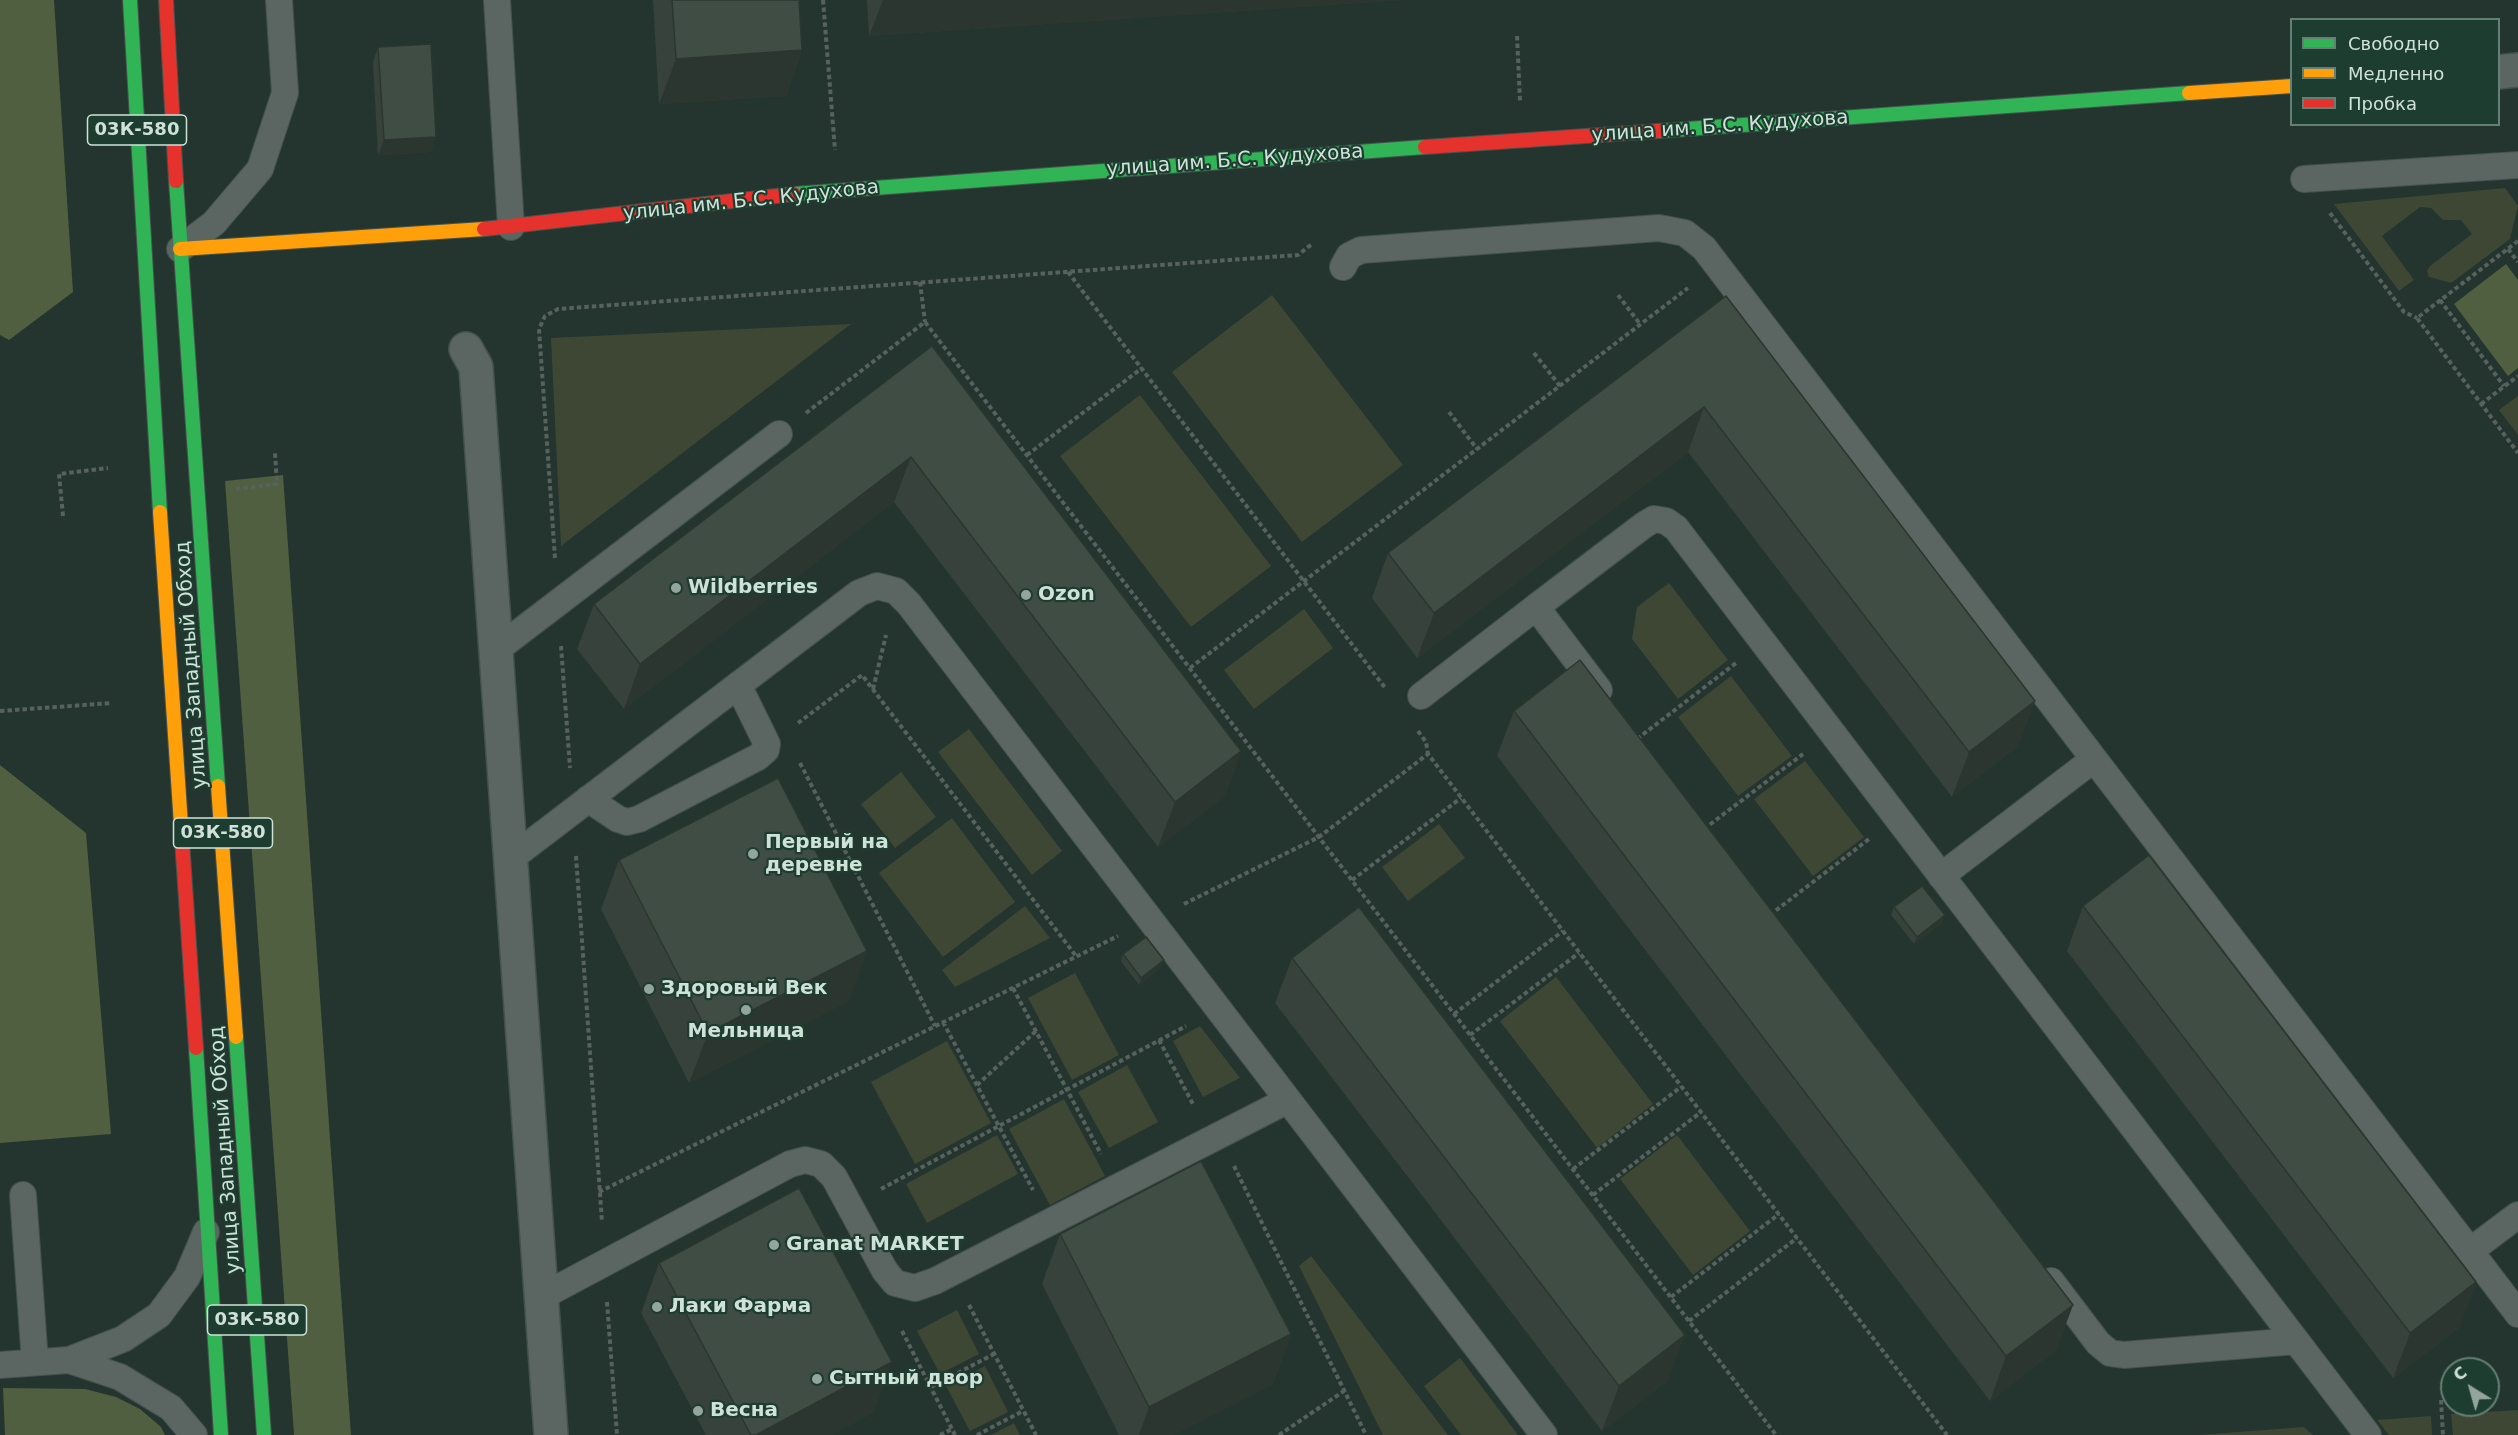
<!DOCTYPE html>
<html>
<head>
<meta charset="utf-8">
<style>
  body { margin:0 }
  #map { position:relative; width:2518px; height:1435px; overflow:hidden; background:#24352f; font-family:"DejaVu Sans",sans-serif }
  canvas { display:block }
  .legend { position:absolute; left:2290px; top:18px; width:210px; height:108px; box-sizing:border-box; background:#1c3d30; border:2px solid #647f73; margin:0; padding:8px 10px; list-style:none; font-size:18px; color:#cfe1d8 }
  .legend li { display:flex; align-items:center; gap:12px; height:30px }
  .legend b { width:30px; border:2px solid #647f73 }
  .north { position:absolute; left:2440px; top:1357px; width:60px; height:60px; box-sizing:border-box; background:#1c3d30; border:2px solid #647f73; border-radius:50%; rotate:323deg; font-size:16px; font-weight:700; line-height:24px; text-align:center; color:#cfe1d8 }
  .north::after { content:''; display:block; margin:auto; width:21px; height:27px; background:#93a59d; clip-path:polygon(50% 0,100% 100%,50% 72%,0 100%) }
</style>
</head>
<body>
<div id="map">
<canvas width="2518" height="1435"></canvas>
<ul class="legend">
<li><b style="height:8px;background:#30b455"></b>Свободно</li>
<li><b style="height:8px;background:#ff9f0a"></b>Медленно</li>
<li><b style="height:8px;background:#e5322d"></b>Пробка</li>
</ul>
<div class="north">С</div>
</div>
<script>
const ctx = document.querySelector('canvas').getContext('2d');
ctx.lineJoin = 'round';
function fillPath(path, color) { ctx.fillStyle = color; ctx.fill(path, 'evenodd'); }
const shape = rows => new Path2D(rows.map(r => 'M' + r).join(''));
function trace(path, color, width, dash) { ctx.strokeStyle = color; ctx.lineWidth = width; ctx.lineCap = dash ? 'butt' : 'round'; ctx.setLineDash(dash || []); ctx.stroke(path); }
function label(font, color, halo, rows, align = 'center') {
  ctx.font = font + ' "DejaVu Sans",sans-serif'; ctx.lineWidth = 4.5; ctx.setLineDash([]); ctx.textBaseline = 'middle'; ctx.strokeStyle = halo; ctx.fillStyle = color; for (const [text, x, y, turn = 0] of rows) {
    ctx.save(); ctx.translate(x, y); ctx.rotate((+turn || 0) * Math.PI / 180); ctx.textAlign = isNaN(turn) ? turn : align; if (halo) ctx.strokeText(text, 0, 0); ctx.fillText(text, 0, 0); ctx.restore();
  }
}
fillPath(shape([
  [2505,188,2518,206,2510,239,2451,283,2429,277,2427,271,2430,266,2472,234,2461,220,2443,220,2431,208,2420,207,2382,236,2414,280,2399,291,2334,204],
  [1272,295,1403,465,1302,542,1172,372],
  [851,324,561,546,551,338],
  [1140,395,1271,566,1191,627,1060,456],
  [2518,396,2518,435,2499,410],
  [1669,583,1728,660,1678,699,1632,639,1637,607],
  [1304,609,1333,648,1254,709,1224,670],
  [1731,676,1792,756,1738,796,1678,717],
  [969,729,1062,851,1032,875,938,752],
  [1805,761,1864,837,1813,876,1754,799],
  [901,772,936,817,895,848,861,804],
  [952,818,1015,902,943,957,879,873],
  [1439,824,1465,858,1408,901,1382,867],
  [1025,906,1050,938,955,987,942,970],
  [1075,973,1119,1055,1072,1080,1028,998],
  [1556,977,1653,1104,1597,1148,1500,1021],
  [1200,1026,1240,1078,1203,1097,1173,1041],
  [947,1041,991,1123,915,1164,871,1082],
  [1127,1065,1158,1122,1109,1148,1078,1092],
  [1064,1099,1105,1176,1050,1205,1009,1129],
  [997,1135,1018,1174,927,1223,906,1184],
  [1677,1135,1750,1231,1693,1275,1620,1179],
  [1311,1256,1448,1435,1383,1435,1299,1266],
  [957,1310,979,1354,940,1374,917,1331],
  [1460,1358,1518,1435,1461,1435,1424,1386],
  [985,1366,1008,1412,970,1431,946,1386],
  [2518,1410,2518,1435,2453,1435,2451,1414],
  [2431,1416,2432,1435,2389,1435,2377,1420],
  [1014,1423,1020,1435,991,1435],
  [2304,1427,2313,1435,2199,1435]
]), '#3d4733');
fillPath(shape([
  [0,0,54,0,73,292,9,340,0,335],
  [2506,264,2518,280,2518,368,2508,376,2454,304],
  [283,475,351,1435,294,1435,225,481],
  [0,765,86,833,111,1134,0,1143],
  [3,1388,85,1389,116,1397,140,1409,161,1427,165,1435,5,1435]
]), '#505f3f');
const lane = shape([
  [497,0,511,227],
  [2304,179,2518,165],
  [180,249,214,223,260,169,285,93,279,0],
  [1343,267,1349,256,1361,250,1659,228,1685,233,1704,248,2094,759,1941,876],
  [496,650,779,434],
  [1599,690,1536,607,1644,525,1654,519,1666,521,1676,528,2368,1435],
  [1421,696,1536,607],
  [2094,759,2470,1251],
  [588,799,618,819,627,822,639,819,758,757,766,750,767,744,738,685],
  [510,859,859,593,877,586,896,591,909,604,1544,1435],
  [23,1195,35,1362],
  [2518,1215,2470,1251,2518,1314],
  [2051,1281,2098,1343,2110,1353,2124,1355,2296,1341],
  [541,1297,790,1164,805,1160,821,1164,834,1177,885,1271,895,1283,915,1288,935,1281,1288,1100],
  [69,1360,120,1377,171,1408,194,1435],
  [0,1365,69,1360,123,1339,159,1315,187,1277,206,1232]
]);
const street = shape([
  [2498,72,2518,70],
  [466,349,476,367,551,1435]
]);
const fast = shape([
  [130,0,160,512],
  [1659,131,2189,93],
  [176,181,218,786],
  [794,194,1425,147],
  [236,1037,264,1435],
  [196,1048,221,1435]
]);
const slow = shape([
  [2189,93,2292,86],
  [180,249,484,229],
  [160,512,182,840],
  [218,786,236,1037]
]);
const jam = shape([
  [166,0,176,181],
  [1425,147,1659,131],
  [484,229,794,194],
  [182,840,196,1048]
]);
trace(lane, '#44524d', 28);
trace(street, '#44524d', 36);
trace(fast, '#44524d', 16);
trace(slow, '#44524d', 16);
trace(jam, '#44524d', 16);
trace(shape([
  [823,0,835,150],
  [1517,36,1520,101],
  [2330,213,2404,312,2417,318],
  [2518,241,2417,318,2518,453],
  [2508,249,2518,262],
  [1068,272,1386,689],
  [920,282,925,322],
  [1618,295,1640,324],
  [2440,300,2504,386],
  [1534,353,1560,386],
  [2481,404,2518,376],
  [1449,412,1477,449],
  [806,413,925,322,1776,1435],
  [1027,455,1142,368],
  [236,489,277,484,275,453],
  [63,516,59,474,108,468],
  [555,558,539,329,545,316,558,309,1298,255,1312,244],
  [561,646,570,768],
  [1190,668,1688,288],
  [873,689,886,635],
  [0,711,112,703],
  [798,723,862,675,1076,956],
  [1418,731,1426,742,1428,754],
  [1637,739,1736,663],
  [800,763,935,1026],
  [1704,829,1803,754],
  [576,856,602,1222],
  [1352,880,1461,798],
  [1184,904,1319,837,1428,754,1947,1435],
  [1770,915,1869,839],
  [1013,988,1101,1154],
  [1454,1014,1563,931],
  [943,1022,1033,1190],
  [1470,1035,1579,953],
  [1159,1040,1194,1106],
  [977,1085,1036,1031],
  [1234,1166,1366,1435],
  [1573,1169,1681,1087],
  [881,1189,1186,1026],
  [599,1192,1118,936],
  [1593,1195,1701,1112],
  [1671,1297,1779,1214],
  [607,1302,617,1435],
  [969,1305,1036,1435],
  [1689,1321,1797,1238],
  [902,1331,955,1435],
  [931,1387,994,1354],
  [2441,1400,2443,1435],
  [940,1435,952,1429],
  [977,1435,1023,1411],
  [1279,1435,1344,1391]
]), '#57615e', 4, [4.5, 3]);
trace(lane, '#5b6562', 26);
trace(street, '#5b6562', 33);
trace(fast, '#30b455', 14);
trace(slow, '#ff9f0a', 14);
trace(jam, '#e5322d', 14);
fillPath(shape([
  [653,0,799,0,802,50,786,96,659,104],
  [867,0,1402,0,869,36],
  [378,47,431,152,378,155,373,62],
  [1726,296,2035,701,2018,746,1952,797,1688,452,1417,658,1372,598,1388,553],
  [932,346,1241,751,1225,796,1158,847,894,502,624,709,577,649,594,604],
  [1514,711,2073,1305,2056,1350,1990,1401,1497,756],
  [619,860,849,1001,689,1083,601,909],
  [2083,906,2460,1327,2393,1378,2067,951],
  [1894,907,1942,923,1914,944,1891,915],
  [1123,954,1161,968,1139,985,1121,961],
  [1292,958,1668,1380,1602,1431,1275,1003],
  [1060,1234,1291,1334,1273,1384,1173,1435,1119,1435,1042,1284],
  [659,1263,874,1412,831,1435,706,1435,641,1313]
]), '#36423b');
fillPath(shape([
  [883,0,1402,0,869,36],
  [802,50,786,96,659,104,676,59],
  [436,137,431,152,378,155,384,140],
  [1704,407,1688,452,1417,658,1434,613],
  [911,457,894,502,624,709,640,664],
  [2035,701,2018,746,1952,797,1969,752],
  [1241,751,1225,796,1158,847,1175,802],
  [1945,915,1942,923,1914,944,1917,937],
  [867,951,849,1001,689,1083,708,1033],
  [1164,960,1161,968,1139,985,1141,978],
  [2476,1282,2460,1327,2393,1378,2410,1333],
  [2073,1305,2056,1350,1990,1401,2006,1356],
  [1291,1334,1273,1384,1173,1435,1139,1435,1149,1407],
  [1685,1335,1668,1380,1602,1431,1619,1386],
  [892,1362,874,1412,831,1435,756,1435]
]), '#2c3630');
const building = shape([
  [672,0,799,0,802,50,676,59,672,0],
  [431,44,436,137,384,140,378,47,431,44],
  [1726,296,2035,701,1969,752,1704,407,1434,613,1388,553,1726,296],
  [932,346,1241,751,1175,802,911,457,640,664,594,604,932,346],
  [1580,660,2073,1305,2006,1356,1514,711,1580,660],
  [778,778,867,951,708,1033,619,860,778,778],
  [2149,855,2476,1282,2410,1333,2083,906,2149,855],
  [1922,886,1945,915,1917,937,1894,907,1922,886],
  [1359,907,1685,1335,1619,1386,1292,958,1359,907],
  [1146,937,1164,960,1141,978,1123,954,1146,937],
  [1201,1161,1291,1334,1149,1407,1060,1234,1201,1161],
  [799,1188,892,1362,756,1435,751,1435,659,1263,799,1188]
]);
fillPath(building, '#3f4d45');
trace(building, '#2c3630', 1.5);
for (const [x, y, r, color] of [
  [676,588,6,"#93a59d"],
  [1026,595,6,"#93a59d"],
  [753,854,6,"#93a59d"],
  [649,989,6,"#93a59d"],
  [746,1010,6,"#93a59d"],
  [774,1245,6,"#93a59d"],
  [657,1307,6,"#93a59d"],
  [817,1379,6,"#93a59d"],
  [698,1411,6,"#93a59d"]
]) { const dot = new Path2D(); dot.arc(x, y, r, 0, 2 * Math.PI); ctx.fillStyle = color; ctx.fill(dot); trace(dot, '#1c3d30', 2); }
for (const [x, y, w] of [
  [137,130,99],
  [223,833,99],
  [257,1320,99]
]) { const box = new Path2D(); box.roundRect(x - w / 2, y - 15, w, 30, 4.5); ctx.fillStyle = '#1c3d30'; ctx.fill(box); trace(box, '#cfe1d8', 1.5); }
label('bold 18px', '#cfe1d8', null, [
  ["03К-580",137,130],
  ["03К-580",223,833],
  ["03К-580",257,1320]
]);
label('20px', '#cfe1d8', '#1c3d30', [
  ["улица им. Б.С. Кудухова",1720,127,-4],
  ["улица им. Б.С. Кудухова",1235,161,-4],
  ["улица им. Б.С. Кудухова",751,201,-6],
  ["улица Западный Обход",192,665,-94],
  ["улица Западный Обход",226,1150,-94]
]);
label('bold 20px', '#cfe1d8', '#1c3d30', [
  ["Wildberries",688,588],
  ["Ozon",1038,595],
  ["Первый на",765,843],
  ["деревне",765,866],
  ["Здоровый Век",661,989],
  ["Мельница",746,1032,"center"],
  ["Granat MARKET",786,1245],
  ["Лаки Фарма",669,1307],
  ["Сытный двор",829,1379],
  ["Весна",710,1411]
], 'left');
</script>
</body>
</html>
